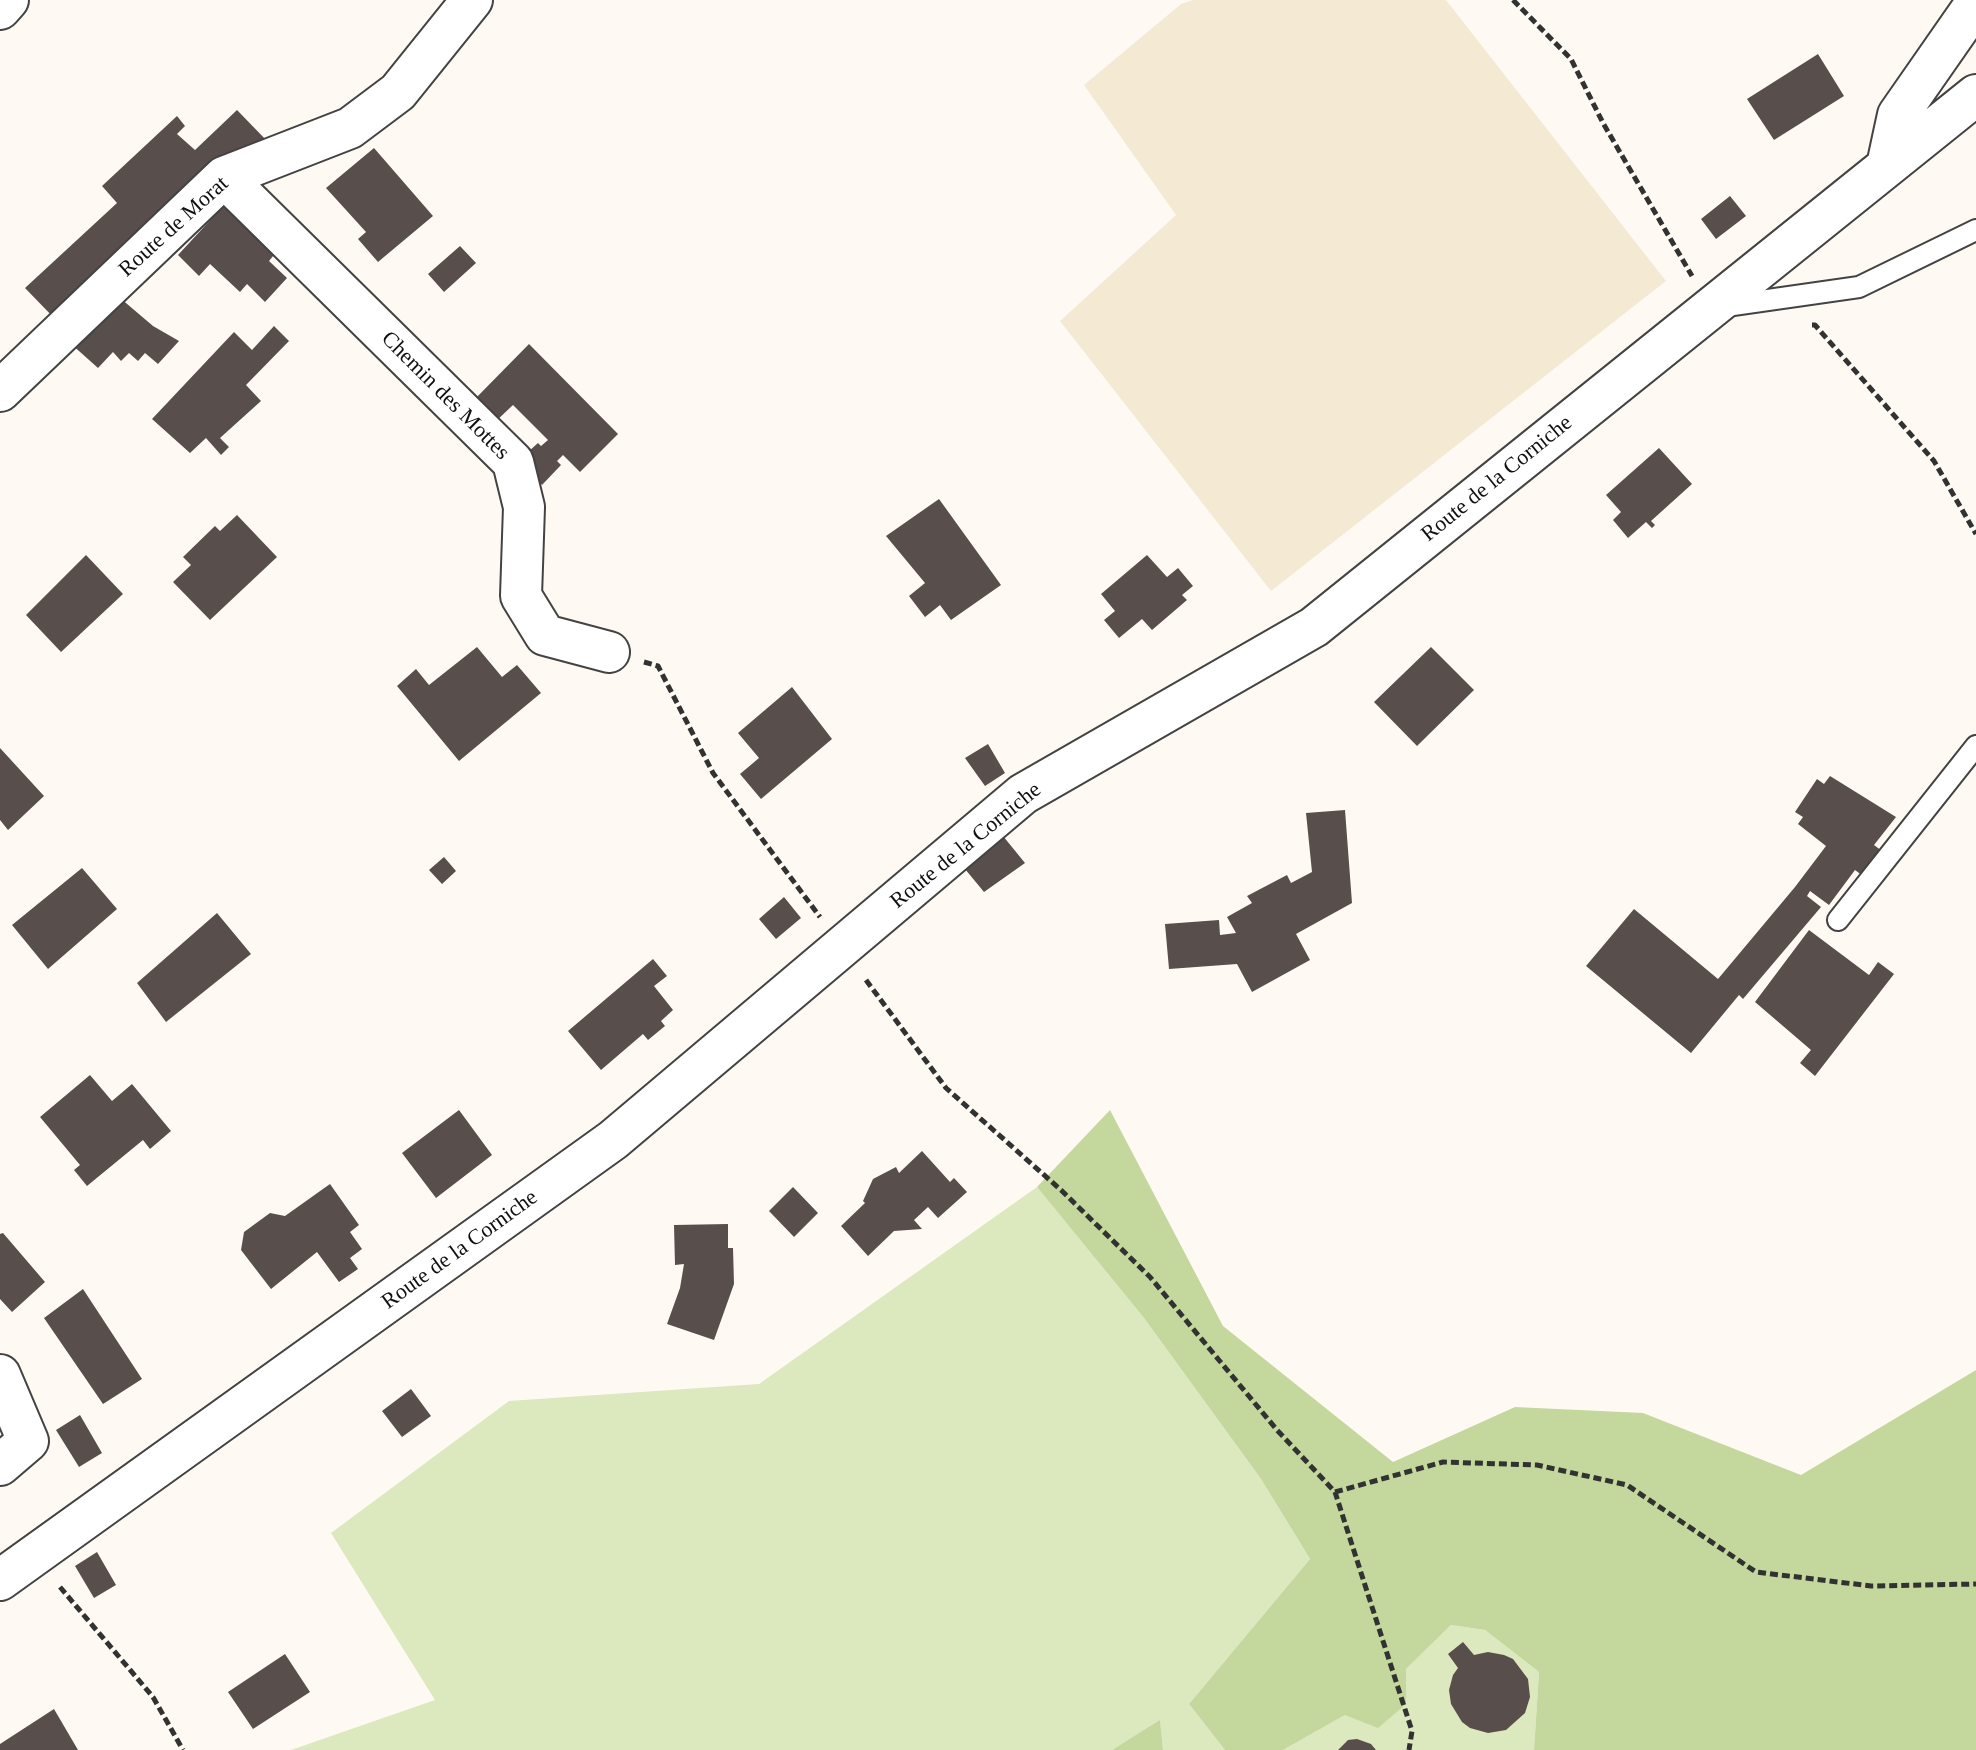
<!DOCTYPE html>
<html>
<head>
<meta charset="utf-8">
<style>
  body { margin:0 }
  canvas { display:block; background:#fefaf3 }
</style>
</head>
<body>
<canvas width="1976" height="1750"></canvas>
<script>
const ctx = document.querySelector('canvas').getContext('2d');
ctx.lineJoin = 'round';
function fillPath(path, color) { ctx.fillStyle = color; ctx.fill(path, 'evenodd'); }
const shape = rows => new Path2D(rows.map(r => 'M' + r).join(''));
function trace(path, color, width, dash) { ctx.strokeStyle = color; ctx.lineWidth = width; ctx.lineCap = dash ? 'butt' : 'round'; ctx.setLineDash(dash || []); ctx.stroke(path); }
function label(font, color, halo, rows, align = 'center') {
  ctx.font = font + ' Georgia,serif'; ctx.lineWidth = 8; ctx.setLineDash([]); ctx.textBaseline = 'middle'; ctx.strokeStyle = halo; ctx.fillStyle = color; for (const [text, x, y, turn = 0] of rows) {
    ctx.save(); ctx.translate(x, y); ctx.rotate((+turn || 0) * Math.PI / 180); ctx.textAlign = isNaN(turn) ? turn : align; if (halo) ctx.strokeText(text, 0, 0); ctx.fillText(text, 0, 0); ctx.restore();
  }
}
fillPath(shape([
  [1193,0,1446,0,1666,281,1271,591,1060,321,1176,215,1084,85,1181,4]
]), '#f4ead3');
fillPath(shape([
  [1037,1187,1144,1318,1261,1479,1310,1559,1189,1704,1225,1750,1163,1750,1160,1721,1112,1750,291,1750,435,1700,331,1533,509,1401,759,1384],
  [1451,1625,1485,1630,1539,1672,1534,1750,1283,1750,1345,1715,1406,1704,1406,1669]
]), '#dce8bd');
fillPath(shape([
  [1110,1110,1223,1326,1393,1462,1515,1407,1643,1413,1801,1475,1976,1370,1976,1750,1534,1750,1539,1672,1485,1630,1451,1625,1406,1669,1406,1704,1378,1728,1345,1715,1283,1750,1225,1750,1189,1704,1310,1559,1261,1479,1144,1318,1037,1187],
  [1160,1720,1163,1750,1112,1750]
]), '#c4d89d');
fillPath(shape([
  [1818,54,1844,96,1774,140,1747,99],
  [237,110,269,143,57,321,25,288,117,203,102,186,177,116,185,126,177,134,195,150],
  [374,148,433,216,378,262,358,239,366,232,326,188],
  [1730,196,1746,216,1716,239,1701,219],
  [227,202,278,250,269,261,287,278,265,302,247,284,240,292,210,264,199,276,178,255],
  [460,246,476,263,444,292,428,274],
  [113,292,153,326,179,341,158,364,145,353,138,361,129,353,121,361,113,352,98,368,70,343],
  [274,326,289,341,246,385,261,401,220,438,229,447,221,455,206,438,190,453,152,419,234,332,252,350],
  [529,344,618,434,580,472,563,455,557,461,561,465,542,485,519,460,538,443,541,446,548,440,513,405,495,422,474,400],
  [1659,448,1692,484,1651,521,1655,525,1652,528,1646,522,1628,538,1613,520,1621,512,1606,495],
  [939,499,1001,585,951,620,940,605,925,617,909,596,925,583,886,536],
  [237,515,277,557,210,620,173,582,191,565,183,557,215,526,220,531],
  [86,555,123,594,61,652,26,615],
  [1147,555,1167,577,1178,568,1193,586,1182,595,1187,600,1152,630,1142,619,1119,638,1104,620,1115,611,1101,594],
  [477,647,502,677,517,665,541,693,459,761,397,686,416,669,429,685],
  [1431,647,1474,690,1417,746,1374,702],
  [792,687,832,739,761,799,740,774,759,758,738,733],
  [988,744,1005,773,985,786,965,758],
  [0,748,44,796,8,830,0,820],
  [1830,776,1896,817,1874,845,1882,851,1863,876,1855,870,1829,905,1810,891,1807,896,1821,907,1743,999,1739,995,1691,1053,1586,966,1634,909,1718,979,1795,887,1826,846,1798,824,1803,817,1795,812,1817,779,1824,784],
  [1345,810,1352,903,1296,934,1310,960,1252,992,1237,964,1169,969,1165,924,1219,920,1220,935,1236,933,1227,917,1252,903,1247,896,1287,875,1291,883,1312,872,1306,813],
  [1003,836,1025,863,984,892,965,869],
  [444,857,456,871,442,884,429,870],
  [82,868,117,909,48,969,12,925],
  [784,897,801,918,776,939,759,919],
  [217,913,251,954,166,1022,137,983],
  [1809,930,1869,975,1878,962,1894,974,1815,1076,1800,1063,1811,1050,1755,1002],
  [653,959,667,976,654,986,673,1010,661,1021,665,1026,648,1040,643,1034,601,1070,568,1031],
  [90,1075,112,1101,132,1084,171,1131,150,1149,143,1140,87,1186,74,1170,80,1165,40,1117],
  [459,1110,492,1155,436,1198,402,1153],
  [922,1151,950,1182,954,1178,967,1192,938,1218,928,1207,914,1220,922,1229,894,1231,868,1256,841,1226,865,1203,863,1201,873,1179,896,1167,899,1173],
  [330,1184,359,1225,350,1232,362,1249,350,1258,358,1269,339,1282,317,1252,271,1289,241,1250,244,1232,270,1213,285,1216],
  [793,1187,818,1213,794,1237,769,1211],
  [728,1224,728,1248,733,1248,734,1284,714,1340,667,1324,680,1288,684,1264,675,1265,674,1225],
  [3,1233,45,1282,12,1312,0,1299,0,1234],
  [83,1289,142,1379,103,1404,44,1318],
  [411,1389,431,1416,402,1437,382,1411],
  [80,1415,102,1453,79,1467,56,1430],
  [97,1552,116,1585,94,1598,75,1566],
  [1463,1642,1474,1655,1488,1652,1504,1655,1513,1659,1528,1679,1530,1697,1525,1713,1506,1730,1488,1733,1470,1728,1462,1722,1451,1704,1449,1690,1453,1675,1458,1668,1448,1654],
  [285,1654,310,1692,253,1729,228,1692],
  [54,1709,78,1750,0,1750,0,1744],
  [1357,1739,1371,1744,1376,1750,1338,1750,1348,1740]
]), '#584e4c');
const service = shape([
  [1726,306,1859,287,1976,230],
  [1838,920,1976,746]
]);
const minor = shape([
  [0,9,8,0],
  [1887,166,1898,115,1976,3],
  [224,177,513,462,524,507,521,596,545,635,609,652],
  [0,391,224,177,350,128,398,92,472,0],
  [0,1375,28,1441,0,1465],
  [0,1580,613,1140,1023,794,1314,627,1976,95]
]);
trace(service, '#434343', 24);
trace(minor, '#434343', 44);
trace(shape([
  [1513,0,1571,59,1603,123,1692,276],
  [1812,325,1815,325,1934,461,1976,534],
  [644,662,658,666,713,773,820,917],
  [866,980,946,1088,1061,1190,1150,1277,1277,1430,1335,1492,1412,1731,1409,1750],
  [1335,1492,1443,1462,1537,1465,1627,1485,1756,1572,1871,1586,1976,1584],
  [60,1587,153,1697,183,1750]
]), '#323232', 5, [8, 4]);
trace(service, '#fff', 20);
trace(minor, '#fff', 40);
label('22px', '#101010', '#fff', [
  ["Route de Morat",174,227,-42],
  ["Chemin des Mottes",445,396,45],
  ["Route de la Corniche",1497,479,-39],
  ["Route de la Corniche",966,846,-39],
  ["Route de la Corniche",460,1250,-36]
]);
</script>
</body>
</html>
